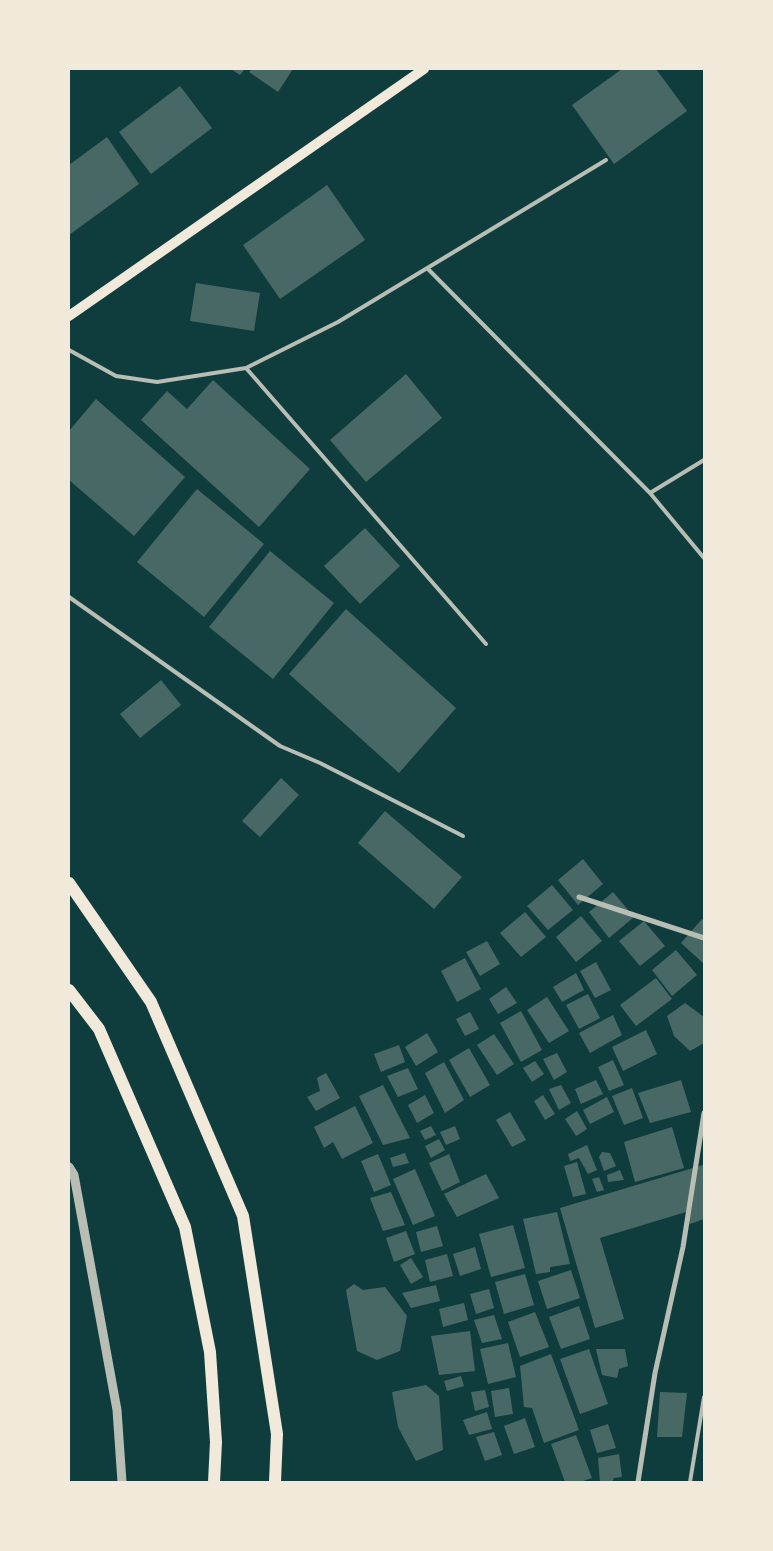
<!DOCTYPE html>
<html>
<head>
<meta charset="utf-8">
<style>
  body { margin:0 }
  #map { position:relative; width:773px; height:1551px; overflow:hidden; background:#0f3d3e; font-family:"Exo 2",sans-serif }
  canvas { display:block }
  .frame { position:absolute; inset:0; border:70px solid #f1e9da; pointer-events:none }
</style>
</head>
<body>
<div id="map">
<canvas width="773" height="1551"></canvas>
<div class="frame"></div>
</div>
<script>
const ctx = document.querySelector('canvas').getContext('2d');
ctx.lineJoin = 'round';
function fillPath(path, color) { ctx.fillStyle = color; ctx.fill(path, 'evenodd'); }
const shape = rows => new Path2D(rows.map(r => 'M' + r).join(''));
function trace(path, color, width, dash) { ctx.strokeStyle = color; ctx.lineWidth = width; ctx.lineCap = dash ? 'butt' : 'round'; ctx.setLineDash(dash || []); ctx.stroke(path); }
fillPath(shape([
  [231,69,245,69,240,75],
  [252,69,293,69,278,92,249,72],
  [622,69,656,69,687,111,614,164,572,105],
  [180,86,212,128,151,174,119,132],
  [107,137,139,184,69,235,69,165],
  [327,185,365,240,280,299,243,245],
  [196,283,260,293,254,331,190,321],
  [406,374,442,418,366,482,330,440],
  [213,380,310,469,259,527,141,420,167,391,187,409],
  [96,399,185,477,134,536,69,480,69,431],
  [197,489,264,544,204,617,137,562],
  [365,528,400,566,360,604,324,566],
  [270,551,334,603,273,679,209,627],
  [346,609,456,708,399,773,289,674],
  [161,680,181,705,140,738,120,714],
  [281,778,299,795,260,837,242,821],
  [385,811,462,877,434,909,358,843],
  [583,859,603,884,578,905,558,880],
  [552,885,573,910,548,930,527,906],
  [613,892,634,917,609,938,589,912],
  [525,912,546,937,521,957,500,933],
  [581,916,602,941,576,962,556,937],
  [702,919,704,920,704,964,681,943],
  [644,921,665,946,640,966,619,941],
  [487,941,500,964,480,976,466,952],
  [676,950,697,975,672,996,652,970],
  [465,958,481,989,457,1002,441,971],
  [596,962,611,990,595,998,580,971],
  [576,973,584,990,562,1002,553,987],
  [656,978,672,999,636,1026,620,1005],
  [506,987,517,1003,498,1014,489,999],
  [588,994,600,1018,579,1029,566,1005],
  [547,997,569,1031,549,1043,527,1010],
  [685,1003,704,1017,704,1043,690,1051,674,1036,667,1016],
  [521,1011,542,1050,521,1062,500,1023],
  [470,1012,479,1029,465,1036,456,1019],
  [613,1015,622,1035,590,1053,579,1033],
  [646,1030,657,1054,623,1071,612,1047],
  [427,1033,438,1052,416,1066,405,1047],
  [494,1034,514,1064,497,1075,477,1045],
  [399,1045,405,1062,381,1072,374,1054],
  [469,1048,490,1085,470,1097,449,1060],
  [557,1053,567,1072,554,1080,543,1059],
  [613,1060,624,1085,609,1091,598,1067],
  [535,1061,544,1074,532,1082,523,1068],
  [444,1062,464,1100,445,1113,425,1073],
  [408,1068,418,1089,398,1097,387,1076],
  [326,1073,340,1098,316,1111,307,1097,320,1091,317,1078],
  [596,1080,603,1094,581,1104,575,1089],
  [681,1080,691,1112,650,1123,638,1093],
  [383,1085,410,1138,383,1145,359,1096],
  [561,1085,571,1103,559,1110,549,1089],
  [632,1088,643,1118,624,1125,612,1096],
  [425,1095,434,1113,417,1123,408,1105],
  [543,1095,555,1114,545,1120,534,1101],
  [607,1097,614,1112,590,1124,583,1110],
  [355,1106,373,1143,342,1159,333,1142,324,1148,314,1127],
  [577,1111,587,1129,576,1136,565,1119],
  [510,1112,526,1140,512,1147,496,1120],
  [431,1126,436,1135,425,1140,420,1131],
  [455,1126,460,1139,446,1145,440,1132],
  [672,1127,684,1168,635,1182,624,1142],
  [439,1139,445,1150,431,1158,425,1146],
  [587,1145,597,1170,588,1174,579,1158,570,1161,568,1154],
  [602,1152,610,1153,616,1166,604,1171,599,1157],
  [405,1153,409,1163,393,1167,390,1158],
  [378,1154,391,1185,374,1192,361,1161],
  [449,1154,460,1182,442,1191,429,1163],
  [577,1162,586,1194,573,1197,564,1166],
  [703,1165,704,1219,690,1224,686,1212,600,1238,624,1319,595,1328,560,1208],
  [415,1169,435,1216,413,1225,393,1179],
  [620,1170,624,1180,608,1182,607,1175],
  [486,1174,499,1198,457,1217,444,1194],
  [599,1177,604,1190,597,1192,592,1179],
  [391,1192,405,1225,383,1231,370,1198],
  [557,1212,570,1264,550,1267,550,1272,536,1274,523,1219],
  [513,1225,525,1268,491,1277,479,1234],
  [437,1226,443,1246,421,1252,416,1232],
  [406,1231,415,1254,394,1262,386,1238],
  [475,1247,481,1269,460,1276,453,1254],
  [447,1254,453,1276,430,1282,425,1260],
  [411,1258,423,1277,411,1284,400,1265],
  [571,1270,580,1298,547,1309,538,1281],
  [525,1274,534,1305,504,1314,495,1282],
  [354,1284,363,1290,385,1287,407,1316,400,1351,377,1360,357,1351,346,1290],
  [436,1285,440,1301,411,1308,402,1293],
  [489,1289,494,1308,476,1314,470,1294],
  [464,1303,468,1320,443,1327,439,1309],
  [579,1306,590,1339,561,1349,549,1317],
  [535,1312,549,1347,520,1357,508,1322],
  [494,1315,502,1339,482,1343,474,1320],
  [470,1331,475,1371,439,1375,431,1336],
  [508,1343,516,1377,488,1384,480,1349],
  [589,1349,608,1404,580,1414,560,1359],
  [596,1349,625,1349,628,1366,619,1369,617,1378,602,1375],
  [551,1354,579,1430,544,1443,532,1408,524,1407,520,1366],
  [461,1376,464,1386,447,1391,444,1381],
  [426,1385,439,1396,443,1450,416,1461,398,1427,392,1392],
  [509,1388,513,1414,495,1417,491,1391],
  [485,1390,489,1407,475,1411,471,1392],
  [660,1392,687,1393,682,1437,657,1437],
  [487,1412,492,1429,469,1435,463,1420],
  [525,1418,535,1447,514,1454,504,1426],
  [608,1424,616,1448,597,1453,590,1430],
  [494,1432,502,1455,485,1461,476,1437],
  [576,1435,592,1478,580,1482,565,1482,551,1444],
  [619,1454,622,1477,614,1478,612,1482,600,1482,598,1458]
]), '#486865');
trace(shape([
  [427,268,650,493,704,558],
  [69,350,116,376,157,382,246,368,338,322,606,160],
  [246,368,486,644],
  [650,493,704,460],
  [69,597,280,746,320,763,463,836],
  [690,1482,704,1397]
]), '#b8beb3', 4);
trace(shape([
  [579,897,704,938],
  [638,1482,655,1373,683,1247,704,1113]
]), '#b8beb3', 5);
trace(shape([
  [69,1167,74,1175,117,1410,122,1482]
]), '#b8beb3', 9);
trace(shape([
  [69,316,424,69]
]), '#f1e9da', 10);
trace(shape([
  [69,883,151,1002,243,1216,277,1434,275,1482],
  [69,990,99,1029,185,1227,210,1352,216,1442,214,1482]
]), '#f1e9da', 12);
</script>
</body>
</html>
